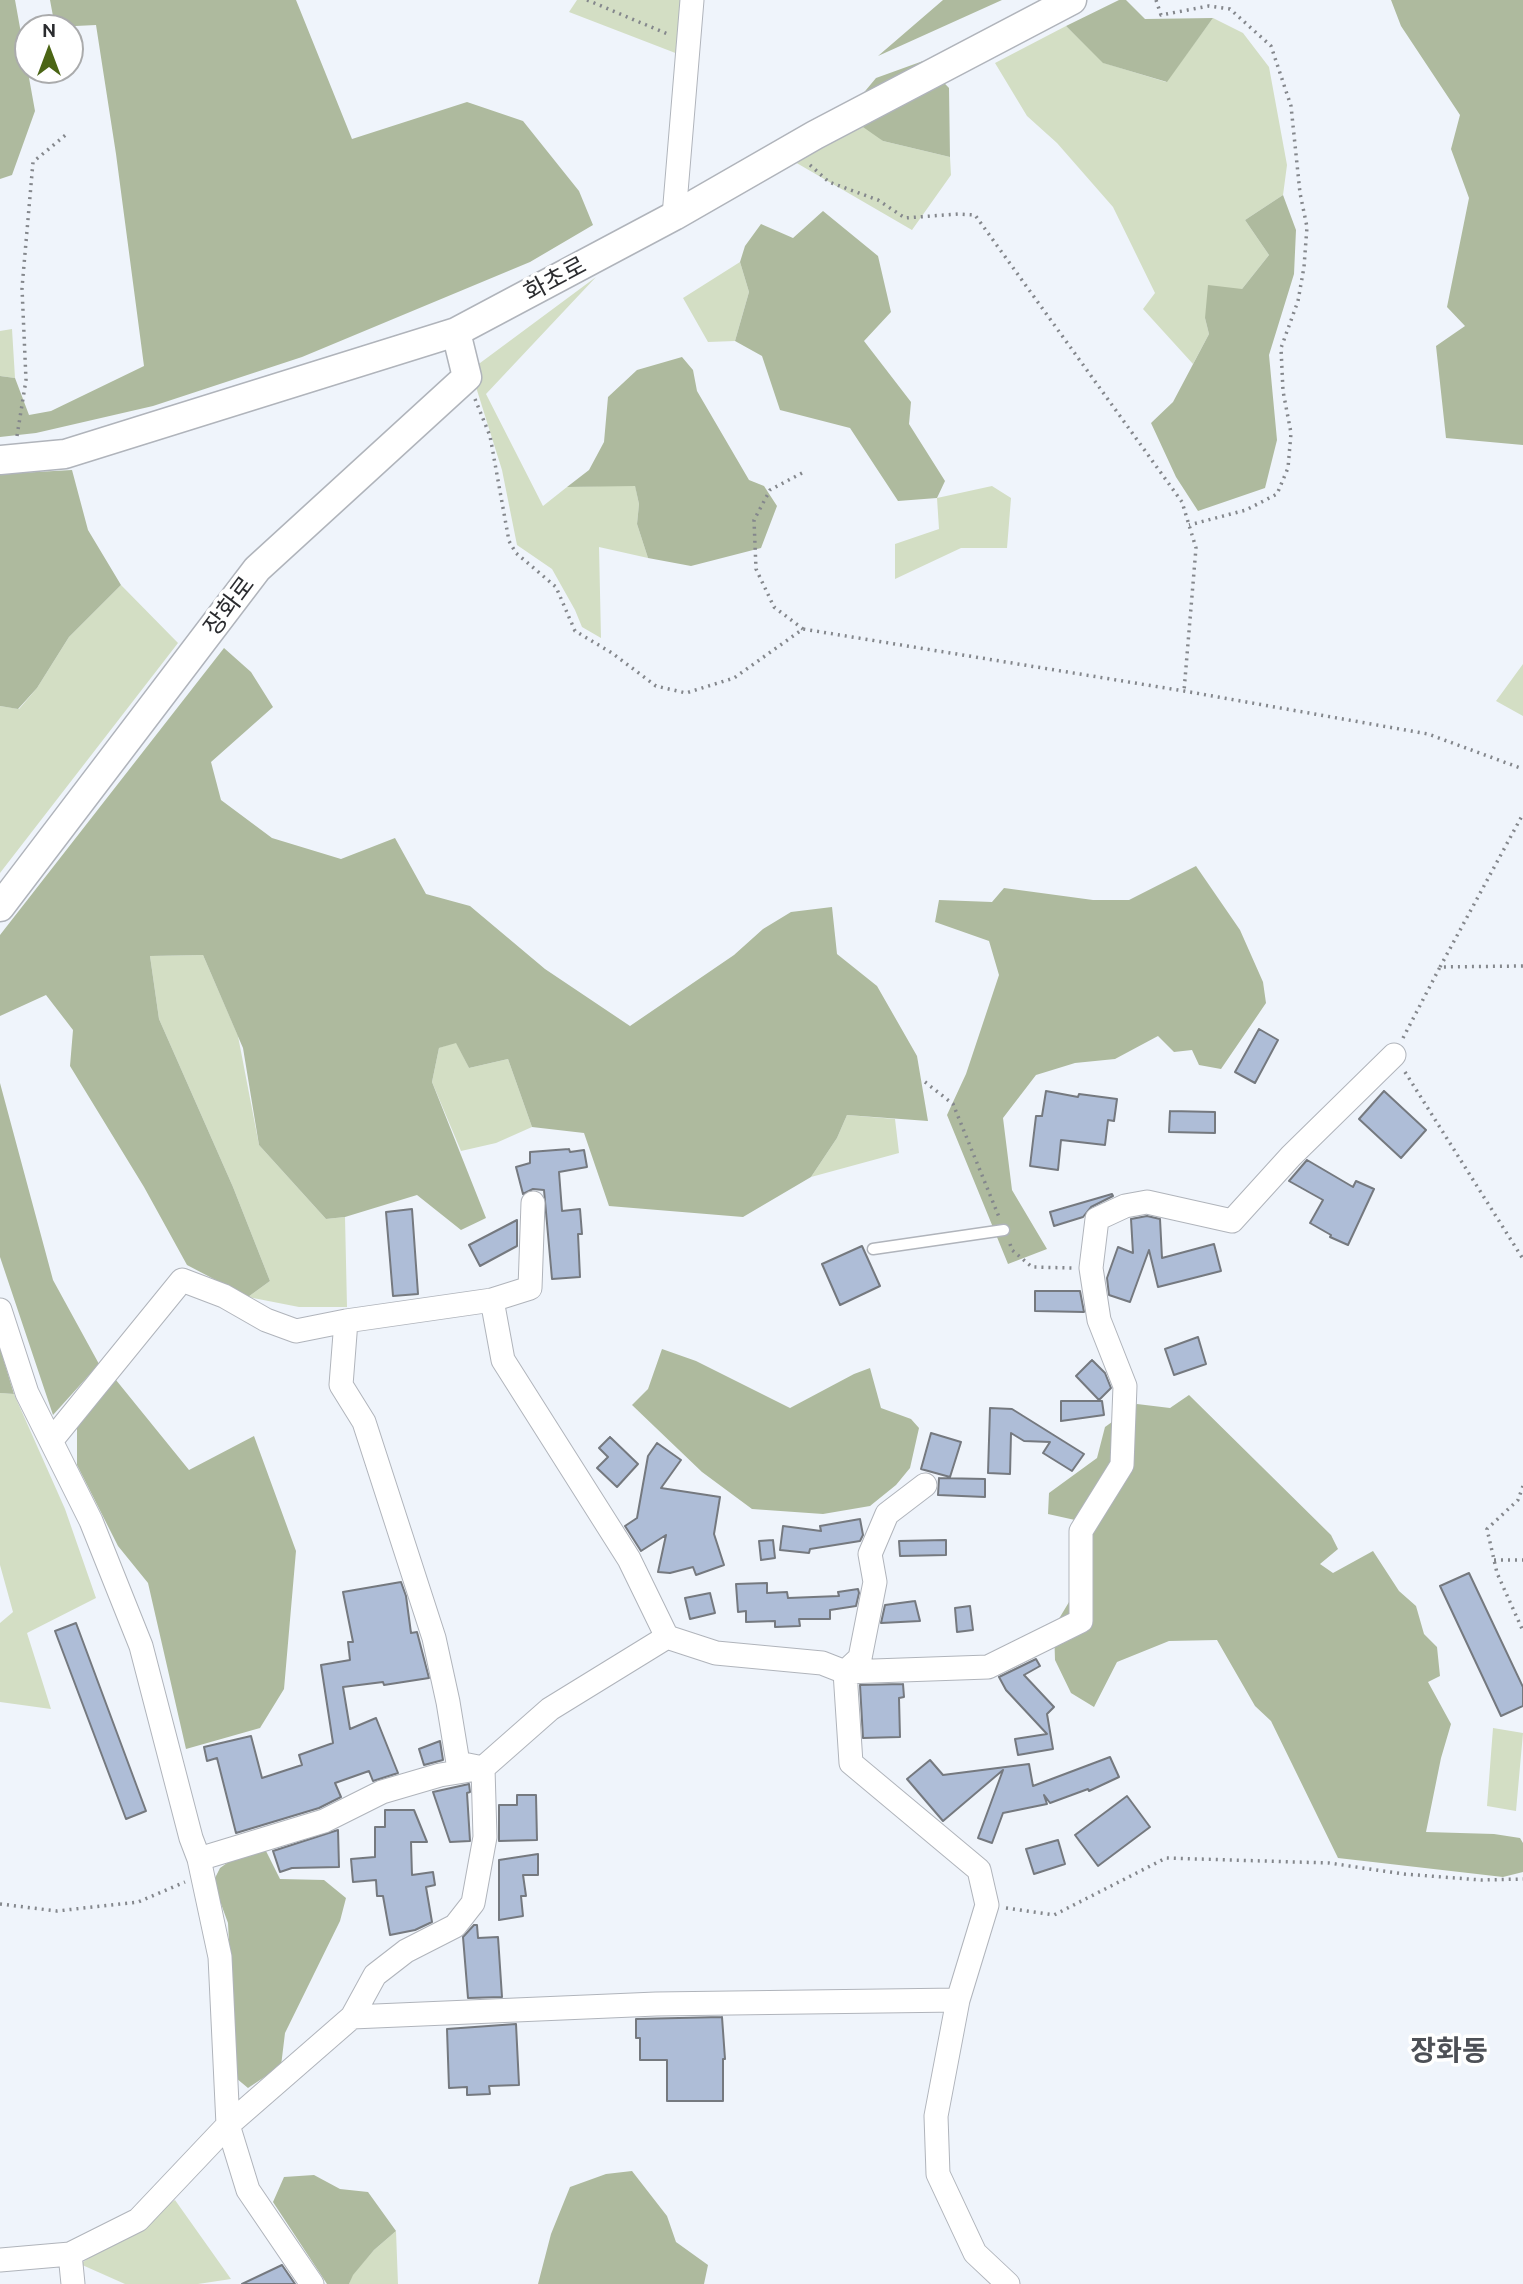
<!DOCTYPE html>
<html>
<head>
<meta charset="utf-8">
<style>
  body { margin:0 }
  #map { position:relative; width:1523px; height:2284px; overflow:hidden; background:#eff4fb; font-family:Ubuntu,sans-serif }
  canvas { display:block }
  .north { position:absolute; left:14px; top:14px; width:70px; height:70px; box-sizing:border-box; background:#fff; border:2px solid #aaabac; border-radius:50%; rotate:0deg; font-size:19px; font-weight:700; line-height:28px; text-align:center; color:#2b2c2f }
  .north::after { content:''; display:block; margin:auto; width:24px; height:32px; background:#4b6515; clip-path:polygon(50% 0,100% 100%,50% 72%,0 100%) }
</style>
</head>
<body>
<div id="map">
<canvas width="1523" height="2284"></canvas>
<div class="north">N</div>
</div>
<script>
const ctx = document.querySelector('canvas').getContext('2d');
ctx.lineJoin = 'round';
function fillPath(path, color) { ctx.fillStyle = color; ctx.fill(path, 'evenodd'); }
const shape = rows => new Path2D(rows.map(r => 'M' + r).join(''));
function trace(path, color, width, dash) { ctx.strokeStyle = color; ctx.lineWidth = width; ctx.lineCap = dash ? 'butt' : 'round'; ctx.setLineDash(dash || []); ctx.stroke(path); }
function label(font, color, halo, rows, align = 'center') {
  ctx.font = font + ' Ubuntu,"Noto Sans KR",sans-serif'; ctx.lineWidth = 7; ctx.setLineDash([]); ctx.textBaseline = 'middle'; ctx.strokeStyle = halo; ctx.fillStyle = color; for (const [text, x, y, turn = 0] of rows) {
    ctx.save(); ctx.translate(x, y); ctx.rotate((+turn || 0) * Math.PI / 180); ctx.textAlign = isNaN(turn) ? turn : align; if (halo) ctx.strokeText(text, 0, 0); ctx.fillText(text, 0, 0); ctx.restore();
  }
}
fillPath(shape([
  [577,0,683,0,678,54,569,12],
  [1213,18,1243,33,1269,67,1287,165,1283,195,1245,220,1269,255,1242,289,1205,318,1209,334,1193,364,1143,309,1155,293,1113,207,1057,143,1027,116,995,63,1066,26,1104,63,1166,82],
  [863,119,883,141,950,157,951,175,912,230,788,158],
  [740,262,749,292,735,341,708,342,683,298],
  [596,277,486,394,543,506,567,487,635,485,639,504,637,524,648,558,599,547,601,638,582,627,575,610,552,569,517,545,502,470,476,387,476,366],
  [12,329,15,378,0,376,0,331],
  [992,486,1011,498,1007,548,961,548,895,579,895,544,939,529,937,498],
  [121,585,178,643,0,873,0,706,19,709,37,688,69,637],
  [1523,664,1523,716,1496,701],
  [203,955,238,1036,259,1145,326,1219,345,1217,347,1307,299,1307,248,1297,270,1281,233,1187,159,1019,150,956],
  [456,1042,469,1068,508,1059,532,1127,496,1143,461,1151,432,1082,439,1048],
  [847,1115,895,1119,899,1153,811,1177,837,1138],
  [0,1393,14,1394,65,1509,96,1598,27,1633,51,1709,0,1702,0,1623,13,1612,0,1565],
  [1493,1728,1523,1733,1516,1811,1487,1806],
  [175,2200,231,2279,198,2284,125,2284,80,2264],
  [396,2231,398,2284,349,2284,352,2275,374,2250]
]), '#d3dec4');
fillPath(shape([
  [0,0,15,0,35,111,12,175,0,179],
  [50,0,296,0,352,139,467,102,523,121,579,191,593,225,530,262,302,357,153,406,36,433,0,437,0,376,15,378,29,415,51,411,144,366,116,154,96,25,55,27],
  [943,0,1002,0,878,56],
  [1119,0,1126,0,1145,19,1213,18,1167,82,1103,63,1066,26],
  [1391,0,1523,0,1523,445,1446,438,1436,346,1465,326,1447,307,1469,198,1451,149,1460,115,1401,26],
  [923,61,949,88,950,157,883,141,863,127,861,96,876,78],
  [1283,195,1296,230,1294,274,1269,355,1277,440,1265,488,1198,511,1176,477,1151,423,1173,402,1209,334,1205,318,1208,285,1242,289,1269,255,1245,220],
  [823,211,878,256,891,312,864,341,911,402,909,424,945,481,937,498,898,501,850,428,780,410,762,356,735,341,749,292,740,262,745,246,761,224,793,238],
  [682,357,693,370,697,391,749,480,764,486,777,506,761,548,691,566,648,558,637,524,639,504,635,486,567,487,589,470,604,442,608,397,637,370],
  [72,470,88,530,121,585,69,637,37,688,18,709,0,706,0,474],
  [224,648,251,672,273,707,211,762,221,800,272,838,341,859,395,838,426,894,470,906,545,969,630,1026,734,955,763,929,791,912,832,907,837,954,877,986,917,1056,928,1121,847,1115,837,1138,811,1177,743,1217,609,1206,584,1133,532,1127,508,1059,469,1068,456,1043,439,1048,432,1082,486,1218,461,1230,417,1195,345,1217,326,1219,259,1145,243,1048,203,955,150,956,159,1019,233,1187,270,1281,248,1297,187,1265,144,1187,70,1066,73,1030,46,995,0,1016,0,935],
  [1196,866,1240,930,1263,982,1266,1003,1221,1069,1199,1065,1192,1050,1174,1052,1158,1036,1115,1059,1075,1063,1036,1075,1003,1118,1012,1190,1047,1249,1008,1264,947,1115,966,1074,999,975,989,941,935,922,939,900,992,902,1004,888,1093,900,1129,900],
  [0,1083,53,1280,99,1364,53,1415,0,1257],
  [0,1348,14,1394,0,1393],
  [662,1349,696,1361,790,1408,854,1374,870,1368,881,1408,911,1419,919,1428,910,1468,896,1485,870,1506,823,1514,752,1509,702,1472,632,1405,648,1389],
  [116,1380,189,1470,254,1436,296,1551,284,1689,260,1728,186,1749,148,1583,118,1546,77,1465,77,1424],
  [1189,1395,1331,1535,1338,1549,1320,1564,1333,1573,1373,1551,1399,1591,1416,1606,1424,1634,1437,1647,1440,1676,1428,1682,1451,1724,1441,1758,1426,1832,1494,1834,1520,1838,1523,1843,1523,1872,1503,1877,1338,1858,1271,1721,1255,1706,1217,1640,1169,1641,1117,1662,1094,1707,1071,1693,1055,1660,1054,1627,1072,1597,1075,1520,1048,1514,1049,1493,1097,1458,1105,1427,1137,1404,1170,1408],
  [265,1849,280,1879,324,1880,346,1898,340,1921,285,2033,281,2066,248,2088,236,2078,228,1923,213,1882,220,1868,237,1856],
  [632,2171,667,2216,676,2242,708,2265,704,2284,538,2284,551,2234,570,2187,606,2174],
  [314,2175,340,2189,368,2192,396,2231,374,2250,353,2275,349,2284,327,2284,273,2202,284,2177]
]), '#aeba9e');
const building = shape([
  [1259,1029,1278,1040,1255,1083,1235,1072,1259,1029],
  [1046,1091,1078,1097,1079,1094,1117,1099,1114,1121,1108,1120,1105,1145,1061,1140,1058,1170,1030,1166,1036,1116,1042,1116,1046,1091],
  [1384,1091,1426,1130,1401,1158,1359,1119,1384,1091],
  [1170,1111,1215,1112,1215,1133,1169,1132,1170,1111],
  [569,1149,570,1152,584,1150,587,1167,559,1172,562,1211,580,1209,582,1234,578,1234,580,1277,552,1279,544,1190,533,1189,523,1194,516,1167,530,1163,530,1152,569,1149],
  [1307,1160,1353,1187,1356,1181,1374,1189,1348,1245,1330,1237,1331,1235,1310,1223,1323,1200,1289,1181,1307,1160],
  [1112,1194,1113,1196,1091,1207,1083,1217,1054,1226,1050,1212,1112,1194],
  [412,1209,418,1294,393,1296,386,1212,412,1209],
  [1147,1216,1160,1219,1162,1258,1214,1244,1221,1271,1158,1287,1149,1250,1130,1302,1109,1295,1107,1278,1118,1247,1133,1253,1131,1219,1147,1216],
  [517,1220,517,1246,480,1266,469,1245,517,1220],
  [862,1246,880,1286,840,1305,822,1264,862,1246],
  [1035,1291,1080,1291,1084,1312,1035,1311,1035,1291],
  [1198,1337,1206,1364,1174,1375,1165,1349,1198,1337],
  [1092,1360,1105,1373,1111,1388,1099,1400,1076,1376,1092,1360],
  [1061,1401,1102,1401,1104,1415,1061,1421,1061,1401],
  [990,1408,1012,1409,1084,1454,1072,1471,1043,1453,1050,1442,1024,1441,1011,1433,1010,1474,988,1473,990,1408],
  [931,1433,961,1442,950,1477,921,1469,931,1433],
  [610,1437,638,1464,617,1487,597,1468,608,1457,599,1448,610,1437],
  [657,1443,681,1460,661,1488,720,1497,714,1534,724,1565,696,1575,693,1567,670,1573,658,1572,666,1535,641,1551,625,1526,637,1518,648,1456,657,1443],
  [939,1478,985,1479,985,1497,938,1495,939,1478],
  [860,1519,863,1535,860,1541,810,1549,809,1553,780,1550,783,1526,821,1531,820,1526,860,1519],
  [773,1540,775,1558,761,1560,759,1541,773,1540],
  [946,1540,946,1555,900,1556,899,1541,946,1540],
  [1469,1573,1523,1687,1523,1706,1501,1716,1440,1586,1469,1573],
  [401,1582,406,1596,411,1633,417,1632,429,1678,384,1685,383,1682,343,1687,350,1729,376,1718,398,1773,373,1781,369,1771,335,1783,341,1797,319,1808,236,1833,217,1758,207,1761,204,1747,251,1736,262,1778,302,1765,299,1755,333,1743,321,1665,350,1660,348,1642,353,1642,343,1592,401,1582],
  [767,1583,767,1593,787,1592,788,1598,839,1596,838,1592,858,1589,859,1593,856,1606,830,1610,830,1619,799,1619,800,1626,775,1627,775,1621,746,1622,746,1611,738,1612,736,1584,767,1583],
  [710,1593,715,1613,690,1619,685,1598,710,1593],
  [915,1601,920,1621,881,1623,885,1605,915,1601],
  [970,1606,973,1630,957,1632,955,1608,970,1606],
  [76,1623,146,1811,126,1819,55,1631,76,1623],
  [1036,1659,1040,1666,1024,1675,1054,1707,1047,1714,1053,1749,1018,1755,1015,1739,1047,1734,1006,1690,999,1677,1036,1659],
  [903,1684,904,1697,899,1698,900,1737,863,1738,860,1685,903,1684],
  [440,1741,443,1760,424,1765,419,1749,440,1741],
  [1110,1757,1119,1777,1089,1791,1088,1789,1050,1803,1044,1795,1047,1804,1003,1813,992,1843,978,1838,1003,1770,943,1821,907,1779,930,1760,943,1775,1029,1764,1033,1786,1110,1757],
  [469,1784,470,1792,467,1793,470,1841,450,1842,433,1792,469,1784],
  [517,1795,536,1795,537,1840,499,1841,499,1805,517,1805,517,1795],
  [1127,1796,1150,1827,1098,1866,1075,1835,1127,1796],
  [385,1810,414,1810,427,1842,411,1842,412,1875,433,1872,435,1885,426,1887,432,1922,415,1930,390,1935,383,1896,377,1896,376,1880,353,1882,351,1859,375,1857,375,1827,385,1827,385,1810],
  [338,1830,339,1867,292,1868,280,1872,273,1851,338,1830],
  [1058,1840,1065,1864,1034,1874,1026,1849,1058,1840],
  [538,1854,538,1875,523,1875,526,1896,521,1896,523,1916,499,1920,499,1860,538,1854],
  [474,1925,477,1925,478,1938,498,1937,502,1997,468,1998,463,1937,474,1925],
  [722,2017,725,2059,723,2059,723,2101,667,2101,667,2060,640,2060,640,2038,636,2038,636,2019,722,2017],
  [516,2024,519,2085,489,2086,490,2094,467,2095,467,2087,449,2088,447,2029,516,2024],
  [282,2265,295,2284,242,2284,282,2265]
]);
fillPath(building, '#aebdd7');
trace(building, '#75797f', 2);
const service = shape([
  [873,1249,1004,1230]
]);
const minor = shape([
  [674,216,692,0],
  [492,1300,503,1360,629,1559,667,1637,716,1653,822,1663,845,1672,851,1763,979,1870,987,1905,958,2000,936,2116,938,2174,975,2253,1008,2284],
  [0,1310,27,1393,91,1521,141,1646,191,1838,199,1859,324,1821,382,1792,440,1775,483,1768,458,1763,448,1702,434,1638,364,1422,341,1385,346,1321,492,1300,530,1288,533,1203],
  [51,1441,182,1280,224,1296,266,1320,296,1331,346,1321],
  [925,1485,887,1514,870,1554,875,1582,860,1658,845,1672,988,1667,1081,1621,1081,1531,1122,1465,1125,1386,1099,1320,1091,1268,1097,1219,1125,1206,1147,1202,1232,1221,1291,1156,1394,1055],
  [199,1859,220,1957,228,2125,248,2190,312,2284],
  [352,2017,656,2004,958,2000],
  [0,2260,70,2254],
  [73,2284,70,2254,138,2220,228,2125,352,2017,375,1975,406,1951,455,1926,473,1903,485,1837,483,1768,550,1709,667,1637]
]);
const tertiary = shape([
  [0,460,65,454,456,332,674,216,815,135,1072,0],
  [0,907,257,569,467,377,456,332]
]);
trace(service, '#b0b4bb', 13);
trace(minor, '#b0b4bb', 25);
trace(tertiary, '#b0b4bb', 31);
trace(shape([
  [587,0,670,35],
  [1156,0,1161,15,1209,6,1230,9,1271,46,1291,106,1300,193,1307,227,1304,267,1298,301,1281,348,1283,391,1291,433,1288,468,1277,494,1246,510,1189,525],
  [810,165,829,182,878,200,905,218,958,214,975,215,1182,502,1196,548,1184,691],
  [475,399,490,436,509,541,516,553,556,587,575,631,612,653,656,686,686,693,734,678,803,629,1184,691,1428,734,1523,769],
  [17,436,26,380,22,288,33,162,68,133],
  [802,473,770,490,754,520,756,569,774,607,803,629],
  [1440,967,1523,814],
  [1403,1038,1440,967,1523,966],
  [1405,1072,1523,1259],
  [925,1082,953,1104,999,1217],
  [1010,1244,1012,1250,1032,1267,1072,1268],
  [1523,1486,1518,1500,1487,1529,1497,1573,1523,1631],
  [1494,1560,1523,1560],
  [0,1904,57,1911,138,1902,185,1882],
  [1006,1908,1054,1915,1166,1858,1329,1863,1404,1874,1481,1880,1523,1879]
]), '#84878c', 3.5, [2, 5]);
trace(service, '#fff', 10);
trace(minor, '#fff', 23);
trace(tertiary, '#fff', 28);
label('24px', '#2b2c2f', '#fff', [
  ["화초로",555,279,-28],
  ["장화로",229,606,-53]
]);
label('bold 28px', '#4d5056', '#fff', [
  ["장화동",1449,2051]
]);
</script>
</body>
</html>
